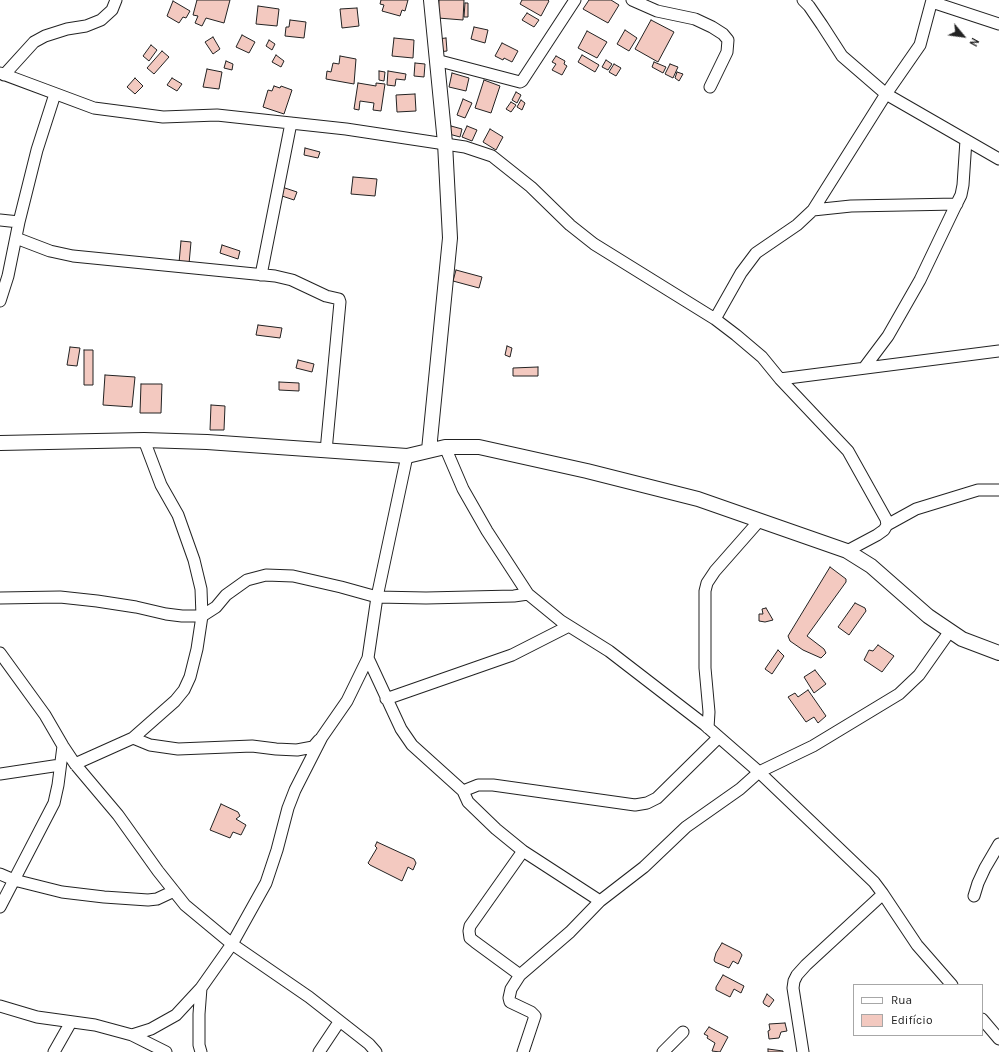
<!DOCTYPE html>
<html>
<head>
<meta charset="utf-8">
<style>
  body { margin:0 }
  #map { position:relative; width:999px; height:1052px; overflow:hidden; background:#fff; font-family:Karla,sans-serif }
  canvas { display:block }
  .legend { position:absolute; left:853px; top:984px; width:130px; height:52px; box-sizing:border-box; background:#fff; border:1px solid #a7a7a7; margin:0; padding:5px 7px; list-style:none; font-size:12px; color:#222 }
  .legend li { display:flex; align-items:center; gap:8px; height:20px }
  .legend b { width:20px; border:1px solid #a7a7a7 }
  .north { position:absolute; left:943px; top:16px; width:40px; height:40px; -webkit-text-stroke:3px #fff; paint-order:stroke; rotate:119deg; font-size:11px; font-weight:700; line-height:16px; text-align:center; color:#222 }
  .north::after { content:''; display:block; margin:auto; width:14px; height:18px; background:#222; clip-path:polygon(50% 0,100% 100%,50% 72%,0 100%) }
</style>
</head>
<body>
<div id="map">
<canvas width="999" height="1052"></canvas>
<ul class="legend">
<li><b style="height:5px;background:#fff"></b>Rua</li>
<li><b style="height:11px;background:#f3c9c0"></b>Edifício</li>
</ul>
<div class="north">N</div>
</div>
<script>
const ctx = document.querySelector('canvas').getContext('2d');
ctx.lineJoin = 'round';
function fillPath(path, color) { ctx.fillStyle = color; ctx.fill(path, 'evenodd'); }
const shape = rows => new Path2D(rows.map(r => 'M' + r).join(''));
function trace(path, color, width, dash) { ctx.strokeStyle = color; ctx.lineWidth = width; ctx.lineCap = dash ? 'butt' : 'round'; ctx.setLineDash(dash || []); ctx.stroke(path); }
const building = shape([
  [197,0,230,0,224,23,206,18,202,26,195,23,198,16,193,15,197,0],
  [381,0,408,0,405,11,402,10,400,16,382,11,384,5,380,4,381,0],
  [439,0,464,0,463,20,438,18,439,0],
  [522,0,548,0,549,1,541,16,520,4,522,0],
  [589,0,611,0,619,5,608,23,583,9,589,0],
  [173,1,190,11,186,18,183,17,179,23,167,16,173,1],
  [465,3,468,3,468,17,464,17,465,3],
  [258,6,279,9,277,26,256,24,258,6],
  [357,8,359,26,342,28,340,9,357,8],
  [527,13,539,20,534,27,522,20,527,13],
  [290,20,306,22,304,38,285,36,286,27,289,27,290,20],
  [651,20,674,32,658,62,635,49,651,20],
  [474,27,488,30,485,43,471,39,474,27],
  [625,30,637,38,629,51,617,44,625,30],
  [587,31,607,42,597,58,578,48,587,31],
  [242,35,255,42,249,53,236,47,242,35],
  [213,37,220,49,213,54,205,42,213,37],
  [394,38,414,40,413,58,392,56,394,38],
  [446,38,447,51,438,52,437,39,446,38],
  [269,40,275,44,272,50,266,46,269,40],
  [502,43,518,51,512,62,504,58,503,60,495,56,502,43],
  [151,45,157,50,149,61,143,56,151,45],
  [162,51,169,57,154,74,147,68,162,51],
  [276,55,284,61,281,67,272,62,276,55],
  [582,55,599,65,595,72,578,62,582,55],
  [340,56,356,59,354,84,326,79,327,71,331,72,333,63,339,64,340,56],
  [556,56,565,61,564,64,567,66,562,75,552,70,556,64,552,62,556,56],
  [606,60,612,64,608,70,602,67,606,60],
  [226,61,233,64,232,70,224,68,226,61],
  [654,62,666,67,663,73,652,67,654,62],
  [415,63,425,64,424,77,414,76,415,63],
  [614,64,621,68,616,76,609,72,614,64],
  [670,64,678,67,673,78,665,74,670,64],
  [207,69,222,72,219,89,203,87,207,69],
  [379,71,385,72,384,81,379,80,379,71],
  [388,71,406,74,405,80,396,79,395,86,387,85,388,71],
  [677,72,683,74,679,81,675,78,677,72],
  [452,73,469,78,466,91,449,87,452,73],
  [135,78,143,86,135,94,127,87,135,78],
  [172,78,182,84,177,91,167,85,172,78],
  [484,80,500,86,491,113,475,108,484,80],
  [358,83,376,86,376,83,385,84,381,111,373,110,374,103,360,101,359,110,354,109,358,83],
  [274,86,280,88,281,86,292,90,284,114,263,107,268,90,272,91,274,86],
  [516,92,521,95,517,103,512,100,516,92],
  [415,94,416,111,397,112,396,95,415,94],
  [463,99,472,103,465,118,457,115,463,99],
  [521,100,525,103,522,110,517,107,521,100],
  [511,102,516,105,511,112,506,109,511,102],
  [451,126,462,129,460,137,449,134,451,126],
  [467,126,477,130,472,141,462,137,467,126],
  [490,129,503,137,496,150,483,142,490,129],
  [305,148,320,152,318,158,304,155,305,148],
  [353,177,377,179,375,196,351,194,353,177],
  [282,187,297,192,294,200,279,195,282,187],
  [181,241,191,242,189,264,179,263,181,241],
  [222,245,240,251,238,259,220,253,222,245],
  [456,270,482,277,479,288,453,281,456,270],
  [258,325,282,328,280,338,256,335,258,325],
  [507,346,512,348,510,357,505,355,507,346],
  [70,347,80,348,77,366,67,365,70,347],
  [84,350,93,350,93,385,84,385,84,350],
  [298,360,314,364,312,372,296,368,298,360],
  [538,367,538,376,513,376,513,368,538,367],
  [105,375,135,377,132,407,103,405,105,375],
  [279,382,299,383,299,391,279,390,279,382],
  [141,384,162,384,161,413,140,413,141,384],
  [211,405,225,406,224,430,210,430,211,405],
  [830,567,846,579,846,582,807,636,824,649,826,653,821,658,803,650,790,641,788,636,830,567],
  [855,603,865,608,866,611,849,635,838,627,855,603],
  [766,608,773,620,765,622,759,621,759,614,763,614,762,609,766,608],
  [878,645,894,656,882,672,864,660,869,650,873,651,878,645],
  [778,650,784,656,772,674,765,669,778,650],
  [815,670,826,684,814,693,804,677,815,670],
  [808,690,826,716,818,723,814,717,806,722,788,697,795,693,798,697,808,690],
  [221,804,238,812,240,816,236,819,246,825,241,835,233,832,230,838,210,830,221,804],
  [377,842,414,859,416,863,413,870,408,867,402,881,370,865,368,863,377,848,375,846,377,842],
  [722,943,740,952,742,955,738,964,733,961,729,968,715,962,714,960,716,953,722,943],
  [723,975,744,986,741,993,734,989,730,997,716,990,716,987,723,975],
  [767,994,774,1000,769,1007,764,1004,763,1002,767,994],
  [785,1023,787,1031,781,1032,779,1038,769,1039,768,1031,770,1030,769,1024,785,1023],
  [709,1027,728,1037,720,1052,712,1051,715,1043,707,1038,708,1036,704,1034,709,1027],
  [768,1049,783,1051,783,1052,768,1052,768,1049]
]);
fillPath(building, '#f3c9c0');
trace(building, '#222', 1);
const minor = shape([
  [632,0,657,11,695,19,712,27,723,34,728,40,727,52,710,87],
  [803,0,809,6,822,25,842,56,886,94,999,159],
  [932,2,999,24],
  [436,60,520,82,522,81,575,0],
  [0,73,94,108,163,117,217,115,346,129,465,147,492,156,531,187,570,225,594,244,715,319,736,335,762,357,780,379,848,451,886,519,887,525],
  [4,75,34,42,45,36,67,29,86,26,101,20,112,10,116,0],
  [813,210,851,206,957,204],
  [0,220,19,222],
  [16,238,50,251,73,256,275,276,292,280,326,296,339,299,340,302,326,451],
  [261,275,291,123],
  [0,301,8,276,19,222,37,150,55,94],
  [715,319,741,273,756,253,797,225,813,210,886,94,920,45,932,0],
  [864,368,888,336,920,280,954,209,961,195,963,185,966,140],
  [780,379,999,351],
  [445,447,463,489,487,531,528,594,561,621,609,651,705,725,759,772,874,882,883,894,917,945,952,985],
  [847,551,877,535,884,530,887,525,916,509,978,490,999,490],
  [0,598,60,597,97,601,136,607,166,614,182,616,202,616,216,607,226,595,247,580,266,575,293,576,341,587,377,597,426,598,514,596,528,594],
  [0,653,45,715,63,746,75,764,118,815,158,871,185,905,232,944,309,997,369,1044,376,1052],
  [368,658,401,729,412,745,463,791,468,802,496,829,523,851,600,901],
  [386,699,512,655,569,626],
  [708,728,709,712,705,668,705,591,707,583,715,571,759,521],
  [133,738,150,745,178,749,252,746,276,749,297,750,313,747,319,740],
  [75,764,133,738,175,701,184,690,190,677,197,649,202,616,201,589,194,560,178,515,161,485,144,440],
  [0,774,60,765],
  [463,791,478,785,493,785,635,805,647,803,657,798,719,737],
  [0,874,14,880,62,892,104,897,148,900,157,899,174,891],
  [974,896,978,883,985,868,999,844],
  [0,907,54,803,58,785,63,746],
  [520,975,475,942,470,938,469,931,470,926,523,851],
  [201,988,199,1014,199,1045,201,1052],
  [0,1006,37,1017,95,1025,132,1035,166,1052],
  [982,1019,999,1039],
  [132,1035,151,1029,176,1015,201,988,232,944,266,883,277,850,288,808,295,790,322,737,347,701,368,658,377,597,407,456],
  [54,1052,71,1022],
  [319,1052,339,1022],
  [523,1052,535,1016,531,1012,510,1002,509,998,511,989,520,975,570,932,600,901,644,867,686,827,740,789,759,772,813,746,899,694,919,675,950,631],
  [663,1052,683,1032],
  [803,1052,793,988,794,981,797,975,806,965,883,894]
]);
const tertiary = shape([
  [0,443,144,440,207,442,407,456,445,447,479,447,587,471,698,499,847,551,871,566,928,616,962,639,999,653],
  [429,450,450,238,445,143,431,0]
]);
trace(minor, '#222', 13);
trace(tertiary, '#222', 16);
trace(minor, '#fff', 11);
trace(tertiary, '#fff', 14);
</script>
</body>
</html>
